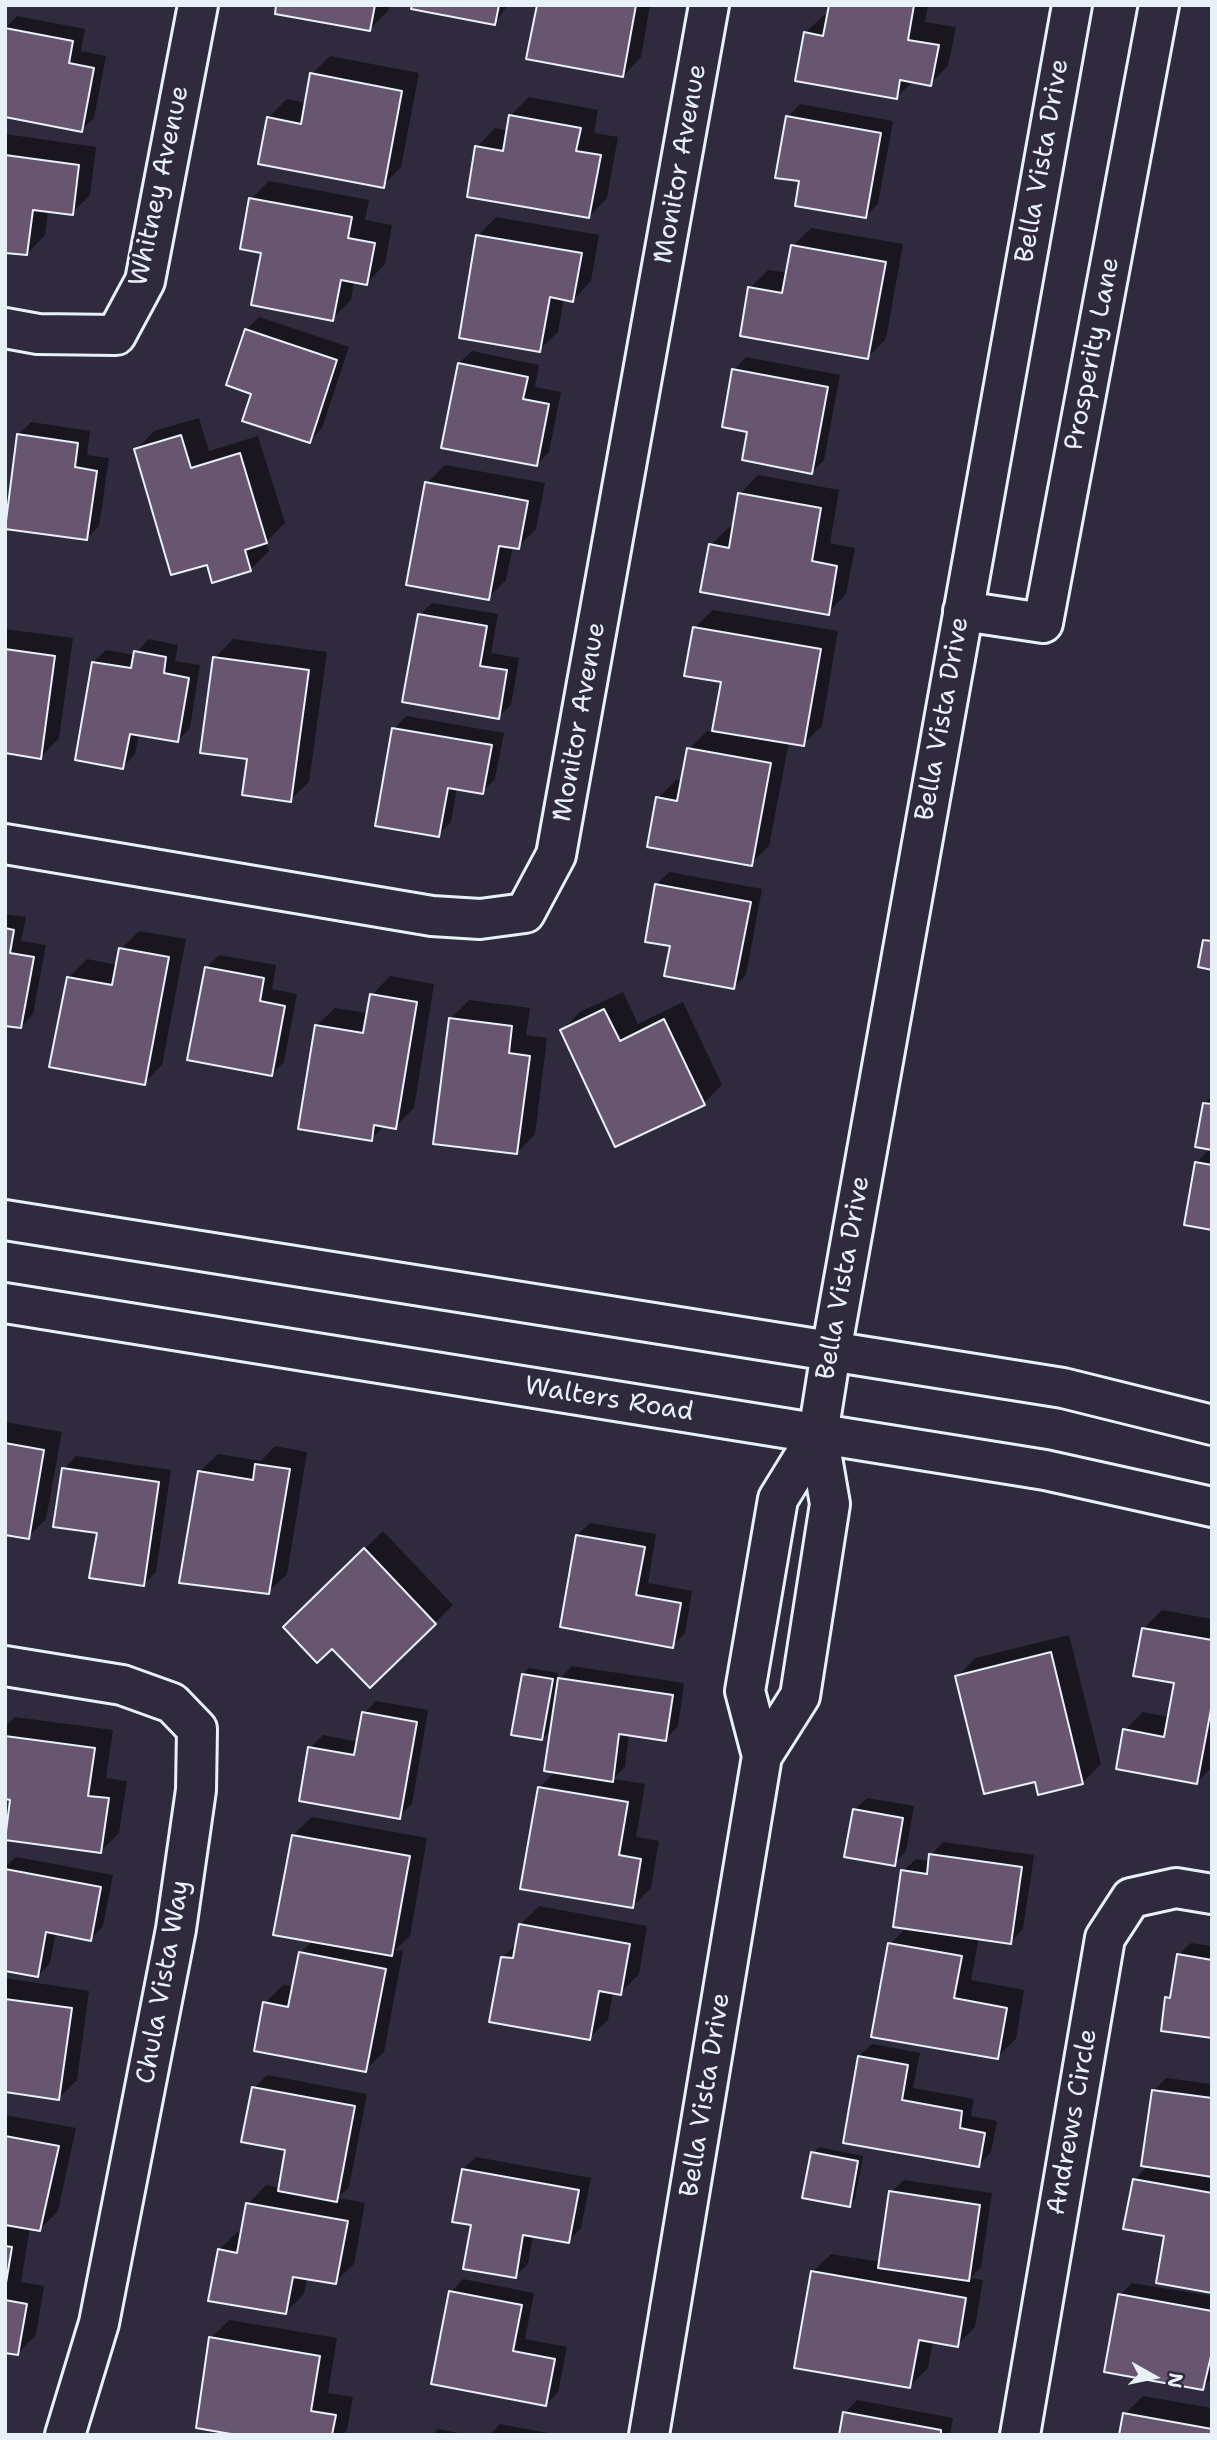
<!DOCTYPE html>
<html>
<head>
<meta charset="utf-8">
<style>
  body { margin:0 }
  #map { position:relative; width:1217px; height:2440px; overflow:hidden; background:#2f2a3d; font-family:"Shantell Sans",sans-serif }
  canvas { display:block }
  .frame { position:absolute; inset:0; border:7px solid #e8f1f8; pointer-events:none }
  .north { position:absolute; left:1119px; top:2342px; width:70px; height:70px; -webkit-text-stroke:5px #2f2a3d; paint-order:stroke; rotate:99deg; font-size:19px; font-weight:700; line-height:28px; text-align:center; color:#e8f1f8 }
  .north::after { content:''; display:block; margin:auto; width:24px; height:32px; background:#e8f1f8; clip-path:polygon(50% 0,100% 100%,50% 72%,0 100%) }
</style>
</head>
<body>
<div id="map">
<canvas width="1217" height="2440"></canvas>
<div class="frame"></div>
<div class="north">N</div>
</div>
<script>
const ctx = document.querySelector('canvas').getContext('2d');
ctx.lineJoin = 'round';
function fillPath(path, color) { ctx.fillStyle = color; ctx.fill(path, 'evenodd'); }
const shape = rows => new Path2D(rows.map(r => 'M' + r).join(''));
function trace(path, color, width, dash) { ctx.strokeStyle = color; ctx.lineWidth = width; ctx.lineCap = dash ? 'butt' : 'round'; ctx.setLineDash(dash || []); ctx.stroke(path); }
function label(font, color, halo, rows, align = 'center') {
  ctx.font = font + ' "Shantell Sans",sans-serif'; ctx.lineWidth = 6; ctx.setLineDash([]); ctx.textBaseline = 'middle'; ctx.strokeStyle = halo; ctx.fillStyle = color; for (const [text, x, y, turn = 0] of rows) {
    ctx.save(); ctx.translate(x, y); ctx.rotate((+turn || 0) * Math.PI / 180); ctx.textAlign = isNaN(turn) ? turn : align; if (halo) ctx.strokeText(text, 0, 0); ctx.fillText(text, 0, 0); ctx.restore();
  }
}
fillPath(shape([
  [278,5,389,5,388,11,370,29],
  [414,5,508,5,495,23],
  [538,5,650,5,641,57,623,76],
  [830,5,928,5,925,22,956,27,948,66,930,84,913,81,897,97,805,33,824,15,829,16],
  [17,16,85,29,81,51,106,56,94,118,81,130,5,28],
  [330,56,419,73,401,167,383,186,268,118,287,99,306,103,312,74],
  [529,97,598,110,594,133,618,137,607,198,589,217,477,147,495,128,508,131,511,115],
  [800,104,893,121,878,204,865,217,801,180,788,117],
  [5,134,96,147,90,195,72,213,48,210,45,235,27,254,5,251],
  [269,181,369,200,365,220,392,225,385,264,367,283,354,281,351,300,332,319,263,251,251,199],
  [496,217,599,235,591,281,573,300,564,298,558,332,539,350,478,236],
  [811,228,903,244,886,339,868,357,750,288,768,270,788,273,793,246],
  [259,317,349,347,322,428,309,441,253,393,246,330],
  [472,351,539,365,535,387,561,392,549,452,537,465,459,363],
  [746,357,840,375,824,460,812,472,749,431,734,370],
  [199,418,209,451,258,436,285,523,266,542,269,551,250,570,208,562,136,450,154,431],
  [31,422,90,431,87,455,109,458,99,526,87,538,5,527,18,435],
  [445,465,545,483,536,529,518,547,513,546,506,580,488,598,427,483],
  [758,475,839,490,830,543,855,548,846,594,828,613,711,545,729,527,734,528,740,494],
  [432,603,498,614,491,653,519,658,511,705,498,717,420,615],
  [713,610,838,631,822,726,803,744,789,742,769,846,751,864,658,798,676,780,683,781,689,749,707,731,714,732,723,681,694,628],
  [5,629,73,638,59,738,41,757,5,752],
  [148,639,178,645,175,661,200,665,190,728,177,741,139,734,135,754,123,767,93,662,106,650,135,655],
  [233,639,327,652,309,782,290,800,249,758,215,658],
  [406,716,504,733,495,779,482,792,457,787,451,822,438,835,394,729],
  [669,872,762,889,746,975,734,987,672,945,657,884],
  [5,914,26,917,21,941,46,945,33,1014,21,1027,5,1024],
  [139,931,186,939,162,1065,144,1083,68,978,87,959,118,965,121,949],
  [219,955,276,965,272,989,297,994,284,1062,272,1074,206,968],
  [390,976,434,984,414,1108,395,1127,385,1125,371,1139,316,1026,335,1008,368,1013,372,995],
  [623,992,638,1024,683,1002,722,1085,704,1103,562,1030,580,1012],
  [469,1000,530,1008,526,1035,547,1038,535,1134,517,1153,451,1018],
  [1210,1098,1212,1098,1212,1228,1196,1163,1211,1148,1204,1104],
  [5,1422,62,1432,46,1519,28,1537,5,1533],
  [275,1446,307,1452,287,1574,268,1592,199,1472,218,1454,261,1461],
  [76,1456,171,1470,156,1572,144,1584,99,1532,64,1469],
  [590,1523,656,1534,648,1583,692,1591,685,1633,672,1646,577,1535],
  [383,1531,453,1605,370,1686,332,1646,285,1627],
  [1162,1610,1212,1619,1212,1767,1197,1782,1125,1730,1143,1712,1169,1717,1176,1682,1143,1629],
  [1069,1635,1101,1764,1082,1783,1036,1780,957,1677,975,1658],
  [572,1666,684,1683,678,1726,666,1739,629,1734,625,1767,613,1779,645,1784,636,1837,659,1841,651,1888,632,1907,540,1787,556,1771,552,1729,542,1739,523,1674,529,1668,558,1673,556,1682],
  [376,1701,428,1710,412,1804,399,1817,310,1748,323,1735,359,1742,364,1713],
  [15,1717,113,1730,106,1778,127,1781,119,1833,101,1851,12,1799,5,1798,5,1726],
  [867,1798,914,1806,906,1851,894,1864,854,1810],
  [312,1817,427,1838,410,1936,395,1950,403,1951,384,2052,365,2070,265,2003,283,1985,294,1987,300,1953,313,1940,293,1835],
  [943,1842,1034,1855,1023,1929,1010,1942,979,1937,971,1980,1024,1990,1016,2039,997,2057,890,1944,907,1927,903,1871,916,1859,930,1861,931,1855],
  [16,1857,113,1875,103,1926,91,1939,56,1932,50,1963,38,1976,5,1969,5,1867],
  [539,1906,647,1926,639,1974,620,1993,613,1991,608,2020,589,2038,503,1957,517,1943,520,1925],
  [1191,1943,1212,1946,1212,2037,1167,1998,1173,1992,1178,1955],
  [5,1978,89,1991,77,2080,59,2098,5,2090],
  [872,2044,920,2053,913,2088,974,2099,971,2116,997,2121,991,2152,979,2165,845,2141,859,2056],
  [267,2075,367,2094,349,2187,338,2198,365,2203,354,2264,335,2282,307,2278,304,2294,286,2312,219,2250,237,2232,243,2233,248,2204,266,2185,280,2188,287,2148,254,2088],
  [1166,2078,1212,2084,1212,2292,1166,2235,1134,2180,1148,2166,1154,2090],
  [5,2115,76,2128,58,2211,40,2229,30,2227,21,2282,44,2286,36,2335,18,2353,5,2351],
  [819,2147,863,2156,855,2199,849,2205,813,2153],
  [476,2157,591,2178,581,2228,569,2241,533,2235,528,2264,515,2276,473,2224,463,2169],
  [904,2180,992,2193,981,2267,970,2278,983,2280,975,2327,957,2345,933,2341,928,2368,909,2387,812,2272,831,2254,881,2262,891,2192],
  [463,2279,534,2293,525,2339,567,2347,558,2392,546,2405,451,2292],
  [1132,2283,1212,2296,1212,2378,1202,2388,1120,2295],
  [229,2320,337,2338,328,2393,353,2397,347,2430,343,2435,247,2435,211,2338],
  [1143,2396,1212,2408,1212,2435,1125,2414],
  [857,2400,953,2418,950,2435,841,2435,845,2413],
  [500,2424,548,2433,548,2435,489,2435],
  [438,2429,468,2435,432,2435]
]), '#0007');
const building = shape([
  [276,5,375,5,370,31,275,14,276,5],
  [412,5,499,5,495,25,411,9,412,5],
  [537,5,636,5,623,77,526,59,537,5],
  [829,5,914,5,908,40,939,45,931,86,900,80,897,99,795,81,804,32,823,36,829,5],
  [5,28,73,41,69,63,94,68,82,132,5,117,5,28],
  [310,73,402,91,384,188,258,164,267,117,301,124,310,73],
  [509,115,581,128,576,151,601,155,589,218,467,197,475,146,503,151,509,115],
  [786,116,881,133,866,218,795,206,799,181,775,178,786,116],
  [5,155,79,165,73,215,33,210,27,255,5,253,5,155],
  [249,198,352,217,348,238,375,243,367,285,341,280,333,321,251,305,261,253,240,249,249,198],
  [476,235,582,253,573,302,550,297,540,352,459,338,476,235],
  [791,245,886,262,868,359,740,336,748,287,782,293,791,245],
  [245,329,337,360,310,443,242,421,251,394,226,385,245,329],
  [458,363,528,377,523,399,549,404,537,466,441,448,458,363],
  [732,369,828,387,812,474,742,460,747,432,722,427,732,369],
  [17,434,78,443,75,467,97,471,87,540,5,529,17,434],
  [181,435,191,468,240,453,267,543,245,550,251,571,212,583,207,565,171,575,134,449,181,435],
  [425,482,528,501,519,549,499,546,489,600,406,585,425,482],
  [738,493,821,508,812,561,837,566,829,615,700,592,709,544,729,548,738,493],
  [418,614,487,626,480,666,507,670,499,719,402,702,418,614],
  [693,627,821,649,804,746,712,731,721,682,684,676,693,627],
  [5,649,55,656,41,759,5,753,5,649],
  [134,651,166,657,164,673,189,678,178,742,130,734,123,769,75,760,92,662,131,668,134,651],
  [213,657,309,670,291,802,242,795,247,759,200,753,213,657],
  [392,728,492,745,483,794,448,788,439,837,375,826,392,728],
  [687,748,771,763,752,866,647,847,656,797,677,801,687,748],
  [655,884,751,902,734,989,664,976,670,946,645,942,655,884],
  [5,928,14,930,10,953,34,957,21,1028,5,1026,5,928],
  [1203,940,1212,941,1212,970,1198,967,1203,940],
  [119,948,169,957,145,1085,49,1067,67,977,112,985,119,948],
  [205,967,264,978,260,1001,285,1006,272,1076,187,1060,205,967],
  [370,994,417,1002,396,1129,374,1125,372,1141,298,1129,315,1025,363,1033,370,994],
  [604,1009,620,1041,664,1019,705,1105,615,1147,560,1030,604,1009],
  [449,1018,512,1026,509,1053,530,1056,517,1154,433,1144,449,1018],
  [1203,1103,1212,1104,1212,1150,1195,1147,1203,1103],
  [1195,1162,1212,1165,1212,1230,1184,1225,1195,1162],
  [5,1443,44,1450,29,1539,5,1535,5,1443],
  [255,1464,290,1469,269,1594,179,1583,198,1471,253,1480,255,1464],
  [62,1468,159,1482,144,1586,89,1578,97,1533,53,1527,62,1468],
  [576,1535,645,1547,636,1595,681,1603,673,1648,560,1627,576,1535],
  [364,1548,436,1624,370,1688,332,1649,317,1663,283,1627,364,1548],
  [1142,1628,1212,1640,1212,1704,1197,1784,1116,1769,1123,1729,1164,1737,1174,1683,1133,1676,1142,1628],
  [1051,1652,1083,1784,1038,1795,1035,1782,984,1794,955,1676,1051,1652],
  [522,1674,553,1679,542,1740,511,1735,522,1674],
  [558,1678,673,1695,666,1741,619,1734,613,1782,544,1771,558,1678],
  [362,1712,417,1722,400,1819,299,1801,308,1747,354,1755,362,1712],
  [5,1736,95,1748,88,1796,109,1798,101,1853,5,1840,10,1800,5,1799,5,1736],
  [538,1787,628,1802,619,1855,641,1859,633,1908,520,1889,538,1787],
  [853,1809,903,1818,895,1866,844,1857,853,1809],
  [292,1835,410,1856,392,1956,273,1935,292,1835],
  [929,1854,1022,1867,1011,1944,893,1927,901,1870,927,1874,929,1854],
  [5,1869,101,1887,91,1941,46,1932,38,1977,5,1971,5,1869],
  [519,1924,630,1944,621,1995,599,1991,590,2040,489,2022,501,1957,513,1958,519,1924],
  [888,1943,962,1956,954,1998,1007,2008,998,2059,871,2037,888,1943],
  [299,1952,386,1969,366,2072,254,2051,263,2002,288,2007,299,1952],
  [1177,1954,1212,1960,1212,2038,1161,2031,1165,1997,1170,1998,1177,1954],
  [5,1999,72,2008,59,2100,5,2092,5,1999],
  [858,2056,908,2065,902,2100,962,2111,960,2128,985,2133,979,2167,843,2143,858,2056],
  [252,2087,355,2106,337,2202,278,2191,285,2150,241,2142,252,2087],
  [1152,2090,1212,2098,1212,2177,1141,2166,1152,2090],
  [5,2136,59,2146,40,2231,5,2225,5,2136],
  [811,2152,858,2161,850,2207,802,2198,811,2152],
  [462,2169,579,2190,569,2243,523,2235,516,2278,463,2269,471,2225,452,2222,462,2169],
  [1133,2179,1212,2193,1212,2293,1156,2283,1164,2236,1123,2229,1133,2179],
  [889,2191,980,2205,969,2281,878,2268,889,2191],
  [246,2203,348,2221,336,2284,293,2277,286,2314,208,2301,218,2249,237,2253,246,2203],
  [5,2246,12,2247,5,2289,5,2246],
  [811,2271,966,2298,958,2347,919,2340,910,2388,794,2368,811,2271],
  [449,2291,522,2305,513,2351,555,2359,546,2406,431,2384,449,2291],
  [1118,2294,1212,2311,1212,2352,1203,2390,1104,2372,1118,2294],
  [5,2300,27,2304,18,2355,5,2353,5,2300],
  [209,2337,320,2356,311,2411,336,2415,332,2435,237,2435,196,2428,209,2337],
  [843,2412,941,2430,941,2435,839,2435,843,2412],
  [1123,2413,1212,2429,1212,2435,1119,2435,1123,2413]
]);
fillPath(building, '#685670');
trace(building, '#e8f1f8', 2);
const minor = shape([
  [5,328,38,334,116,335,145,281,198,5],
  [963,611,1043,623,1159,5],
  [5,844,432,916,480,919,525,913,556,855,709,5],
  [5,1666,122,1685,172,1703,197,1729,196,1790,176,1929,99,2323,65,2435],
  [762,1756,745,1691,778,1499,818,1434],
  [649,2435,762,1756,800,1696,830,1504,818,1434,831,1352,1072,5],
  [1020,2435,1105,1938,1131,1898,1176,1888,1212,1894]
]);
const major = shape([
  [5,1220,1063,1388,1212,1425],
  [5,1303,1045,1470,1212,1507]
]);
trace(minor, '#e8f1f8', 44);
trace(major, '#e8f1f8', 44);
trace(minor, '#2f2a3d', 38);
trace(major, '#2f2a3d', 38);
label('26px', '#e8f1f8', '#2f2a3d', [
  ["Bella Vista Drive",1043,161,-80],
  ["Monitor Avenue",681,164,-80],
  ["Whitney Avenue",160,186,-78],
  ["Prosperity Lane",1093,354,-79],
  ["Bella Vista Drive",943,719,-80],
  ["Monitor Avenue",580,722,-80],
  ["Bella Vista Drive",844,1278,-80],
  ["Walters Road",609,1400,9],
  ["Chula Vista Way",164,1982,-80],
  ["Bella Vista Drive",706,2095,-81],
  ["Andrews Circle",1073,2122,-80]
]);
</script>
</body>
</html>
